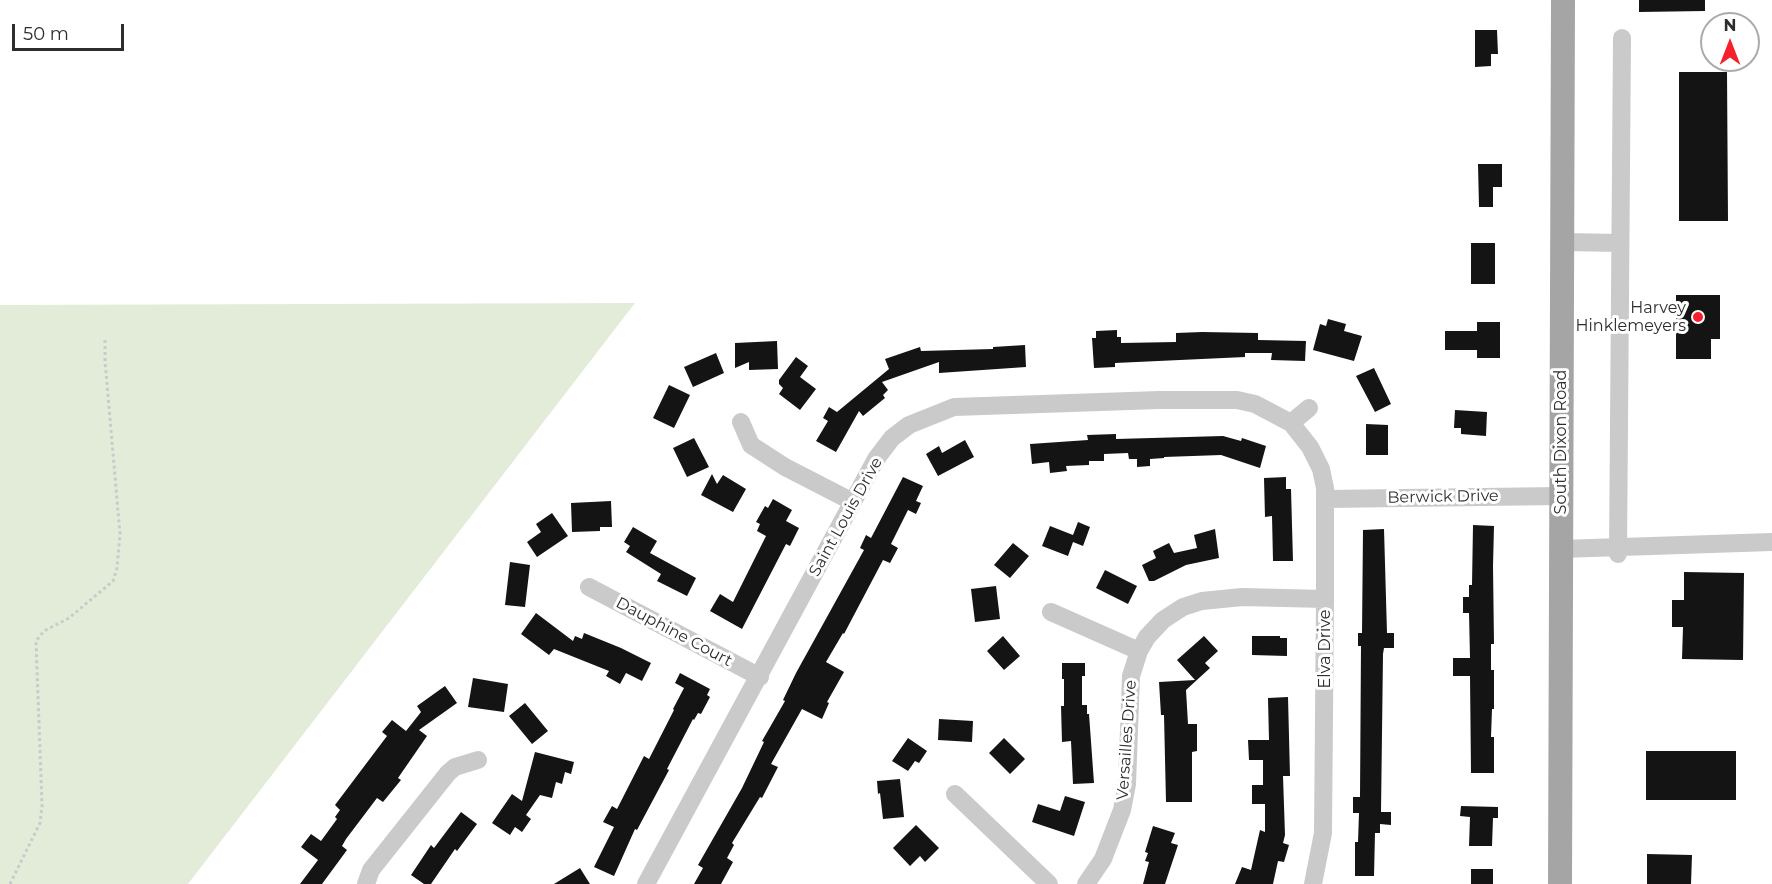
<!DOCTYPE html>
<html>
<head>
<meta charset="utf-8">
<style>
  body { margin:0 }
  #map { position:relative; width:1772px; height:884px; overflow:hidden; background:#fff; font-family:Montserrat,sans-serif }
  canvas { display:block }
  .north { position:absolute; left:1700px; top:12px; width:60px; height:60px; box-sizing:border-box; background:#fff; border:2px solid #ababab; border-radius:50%; rotate:0deg; font-size:16px; font-weight:700; line-height:24px; text-align:center; color:#2d2d2d }
  .north::after { content:''; display:block; margin:auto; width:21px; height:27px; background:#f51f2d; clip-path:polygon(50% 0,100% 100%,50% 72%,0 100%) }
  .scale { position:absolute; left:12px; top:24px; width:112px; height:27px; box-sizing:border-box; border:3px solid #2d2d2d; border-top:0; padding-left:8px; font-size:18px; line-height:21px; white-space:nowrap; color:#2d2d2d; -webkit-text-stroke:4px #fff; paint-order:stroke }
</style>
</head>
<body>
<div id="map">
<canvas width="1772" height="884"></canvas>
<div class="north">N</div>
<div class="scale">50 m</div>
</div>
<script>
const ctx = document.querySelector('canvas').getContext('2d');
ctx.lineJoin = 'round';
function fillPath(path, color) { ctx.fillStyle = color; ctx.fill(path, 'evenodd'); }
const shape = rows => new Path2D(rows.map(r => 'M' + r).join(''));
function trace(path, color, width, dash) { ctx.strokeStyle = color; ctx.lineWidth = width; ctx.lineCap = dash ? 'butt' : 'round'; ctx.setLineDash(dash || []); ctx.stroke(path); }
function label(font, color, halo, rows, align = 'center') {
  ctx.font = font + ' Montserrat,sans-serif'; ctx.lineWidth = 6; ctx.setLineDash([]); ctx.textBaseline = 'middle'; ctx.strokeStyle = halo; ctx.fillStyle = color; for (const [text, x, y, turn = 0] of rows) {
    ctx.save(); ctx.translate(x, y); ctx.rotate((+turn || 0) * Math.PI / 180); ctx.textAlign = isNaN(turn) ? turn : align; if (halo) ctx.strokeText(text, 0, 0); ctx.fillText(text, 0, 0); ctx.restore();
  }
}
fillPath(shape([
  [635,303,188,884,0,884,0,305]
]), '#e3ecd9');
fillPath(shape([
  [1639,0,1705,0,1705,11,1639,12],
  [1475,30,1497,30,1498,54,1491,54,1491,66,1475,67],
  [1679,72,1727,72,1728,221,1679,221],
  [1478,164,1502,164,1502,187,1493,187,1493,207,1479,207],
  [1471,243,1495,243,1495,284,1471,284],
  [1676,295,1720,295,1720,339,1711,339,1711,359,1676,359],
  [1328,319,1346,324,1344,331,1362,336,1354,361,1313,350,1320,324,1326,326],
  [1477,322,1500,322,1500,358,1477,358,1477,350,1445,350,1445,331,1477,331],
  [1117,330,1117,337,1121,337,1121,343,1176,342,1176,333,1202,332,1258,333,1258,340,1306,341,1305,361,1271,360,1272,353,1245,353,1245,357,1115,363,1115,367,1094,368,1092,338,1096,338,1096,331],
  [777,341,778,369,749,370,749,362,735,368,735,343],
  [1025,345,1026,367,939,373,939,362,882,382,888,390,883,395,885,398,863,416,859,411,836,452,816,441,828,421,823,418,829,407,837,412,889,369,885,359,920,347,921,351,993,349,993,347],
  [716,353,724,373,693,387,684,367],
  [796,357,808,366,800,377,816,389,800,410,779,394,783,388,779,384,779,380],
  [1374,368,1391,404,1375,412,1356,376],
  [669,385,690,395,674,428,653,418],
  [1455,410,1487,412,1486,436,1461,434,1461,428,1454,428],
  [1366,424,1388,425,1388,455,1366,455],
  [1116,434,1116,439,1223,436,1241,441,1242,438,1266,446,1260,468,1221,455,1164,457,1164,458,1150,459,1150,466,1137,467,1137,459,1129,459,1128,453,1104,454,1104,461,1089,461,1089,465,1066,466,1067,471,1050,473,1049,462,1032,464,1030,444,1088,440,1087,435],
  [694,438,709,467,687,477,673,448],
  [965,440,974,457,938,476,926,454,939,446,942,453],
  [712,474,717,484,723,475,746,489,733,512,701,495],
  [903,477,923,486,916,501,921,503,916,514,908,510,891,544,898,548,890,563,883,560,844,634,843,633,826,662,844,672,827,702,829,703,822,719,802,709,771,764,778,767,762,798,760,797,732,843,734,845,727,858,733,862,721,884,694,884,703,868,698,865,742,788,764,742,762,741,785,701,783,700,796,673,864,550,860,548,866,535,871,538],
  [1286,477,1286,489,1291,489,1293,561,1273,561,1272,516,1265,517,1264,478],
  [773,499,792,510,786,521,799,528,790,546,786,544,742,629,710,611,720,594,733,602,766,536,757,531,760,524,756,522,765,506,768,508],
  [611,501,612,527,600,527,600,531,572,532,571,503],
  [552,513,568,536,537,557,527,542,541,532,536,524],
  [1078,522,1090,527,1083,546,1073,542,1068,556,1042,546,1050,526,1073,535],
  [1473,525,1494,526,1493,566,1494,644,1491,644,1491,670,1494,670,1494,709,1492,709,1491,737,1494,737,1494,773,1471,773,1470,676,1453,676,1453,658,1470,658,1469,613,1463,613,1463,597,1469,597,1469,585,1472,585],
  [633,527,657,541,650,553,696,578,687,596,657,581,661,574,626,552,630,546,624,542],
  [1215,529,1219,558,1186,565,1154,581,1149,581,1142,565,1156,558,1153,551,1169,543,1174,553,1197,548,1194,535],
  [1384,529,1387,633,1394,633,1394,648,1384,648,1383,654,1381,812,1391,812,1391,825,1380,824,1380,833,1375,833,1374,876,1355,876,1355,842,1358,842,1359,813,1353,813,1353,797,1360,797,1361,646,1358,646,1358,633,1362,633,1363,530],
  [1013,543,1029,556,1010,578,994,565],
  [510,562,530,565,525,607,505,605],
  [1105,570,1137,586,1128,604,1096,588],
  [1684,572,1744,573,1743,660,1682,659,1683,627,1672,627,1672,600,1684,600],
  [996,586,1000,619,975,622,971,589],
  [536,613,573,641,575,636,582,639,584,633,621,648,651,663,642,681,626,673,620,684,606,676,609,671,554,649,549,655,521,634],
  [1003,636,1020,656,1004,670,987,651],
  [1204,636,1218,651,1205,663,1210,668,1186,690,1188,724,1197,724,1197,751,1192,752,1192,802,1166,802,1164,715,1161,715,1159,682,1195,680,1177,660],
  [1252,636,1280,636,1280,638,1287,638,1287,656,1252,655],
  [1062,663,1085,663,1085,676,1082,676,1082,705,1087,705,1087,714,1089,714,1094,783,1073,784,1071,741,1062,742,1061,706,1064,706,1064,679,1062,679],
  [680,673,710,689,707,695,710,697,701,714,698,713,694,720,693,719,667,769,669,770,637,830,635,829,614,876,594,867,614,827,603,822,612,806,617,809,644,756,649,759,674,710,673,709,684,688,675,683],
  [473,678,508,684,504,712,468,707],
  [445,686,457,703,419,730,427,736,398,778,401,780,383,802,377,798,346,839,342,846,347,850,322,884,300,884,318,860,301,847,311,834,321,841,337,819,335,817,340,810,335,805,387,736,382,732,392,720,406,731,421,712,417,706],
  [1288,697,1290,776,1283,776,1285,835,1283,843,1289,845,1284,862,1278,861,1273,884,1235,884,1242,867,1251,870,1260,830,1265,832,1265,804,1252,804,1252,785,1263,785,1263,760,1249,760,1248,740,1269,740,1268,698],
  [525,703,548,731,532,744,509,716],
  [939,719,973,721,972,742,938,740],
  [908,738,927,751,919,763,915,761,908,771,892,761],
  [1004,738,1025,759,1010,774,989,753],
  [1646,751,1736,751,1736,800,1646,800],
  [535,752,574,762,571,774,565,772,562,784,556,782,552,798,540,795,526,815,531,819,522,832,515,827,510,835,492,823,512,794,522,801],
  [900,779,904,817,883,819,880,793,878,794,877,781],
  [1065,796,1085,802,1074,836,1032,822,1038,804,1060,811],
  [1461,806,1498,807,1498,818,1493,818,1492,846,1469,846,1470,817,1460,816],
  [461,812,477,824,457,851,455,849,431,884,424,884,411,875,431,845,434,848],
  [916,825,939,848,925,862,920,856,910,866,893,848],
  [1153,826,1175,833,1171,843,1178,845,1165,884,1143,884,1149,862,1145,861,1148,853,1145,852],
  [1647,854,1692,855,1691,884,1647,884],
  [580,868,590,884,554,884],
  [1471,869,1493,869,1493,884,1471,884]
]), '#141414');
trace(shape([
  [10,884,40,823,42,806,36,641,44,631,69,618,113,581,117,568,120,534,105,361,105,340]
]), '#cacaca', 3, [3, 3]);
trace(shape([
  [1562,242,1620,243],
  [741,422,751,445,785,467,853,502],
  [1291,423,1309,408],
  [1325,499,1561,496],
  [1561,549,1772,542],
  [1618,554,1622,38],
  [589,587,760,677],
  [1051,612,1139,651],
  [955,794,1049,884],
  [366,884,371,870,448,773,455,767,478,760],
  [646,884,876,459,892,438,909,425,954,407,1159,400,1237,400,1255,404,1291,423,1310,447,1321,469,1325,488,1325,599,1323,833,1313,884],
  [1086,884,1103,859,1122,810,1127,784,1131,676,1139,651,1147,637,1163,620,1183,607,1202,601,1242,597,1325,599]
]), '#cacaca', 18);
trace(shape([
  [1560,884,1563,0]
]), '#a5a5a5', 24);
for (const [x, y, r, color] of [
  [1698,317,6,"#f51f2d"]
]) { const dot = new Path2D(); dot.arc(x, y, r, 0, 2 * Math.PI); ctx.fillStyle = color; ctx.fill(dot); trace(dot, '#fff', 2); }
label('16px', '#2d2d2d', '#fff', [
  ["Harvey",1686,308],
  ["Hinklemeyers",1686,326]
], 'right');
label('16px', '#2d2d2d', '#fff', [
  ["South Dixon Road",1561,442,-90],
  ["Berwick Drive",1443,497,-1],
  ["Saint Louis Drive",846,517,-61],
  ["Dauphine Court",674,632,28],
  ["Elva Drive",1325,649,-90],
  ["Versailles Drive",1127,740,-86]
]);
</script>
</body>
</html>
